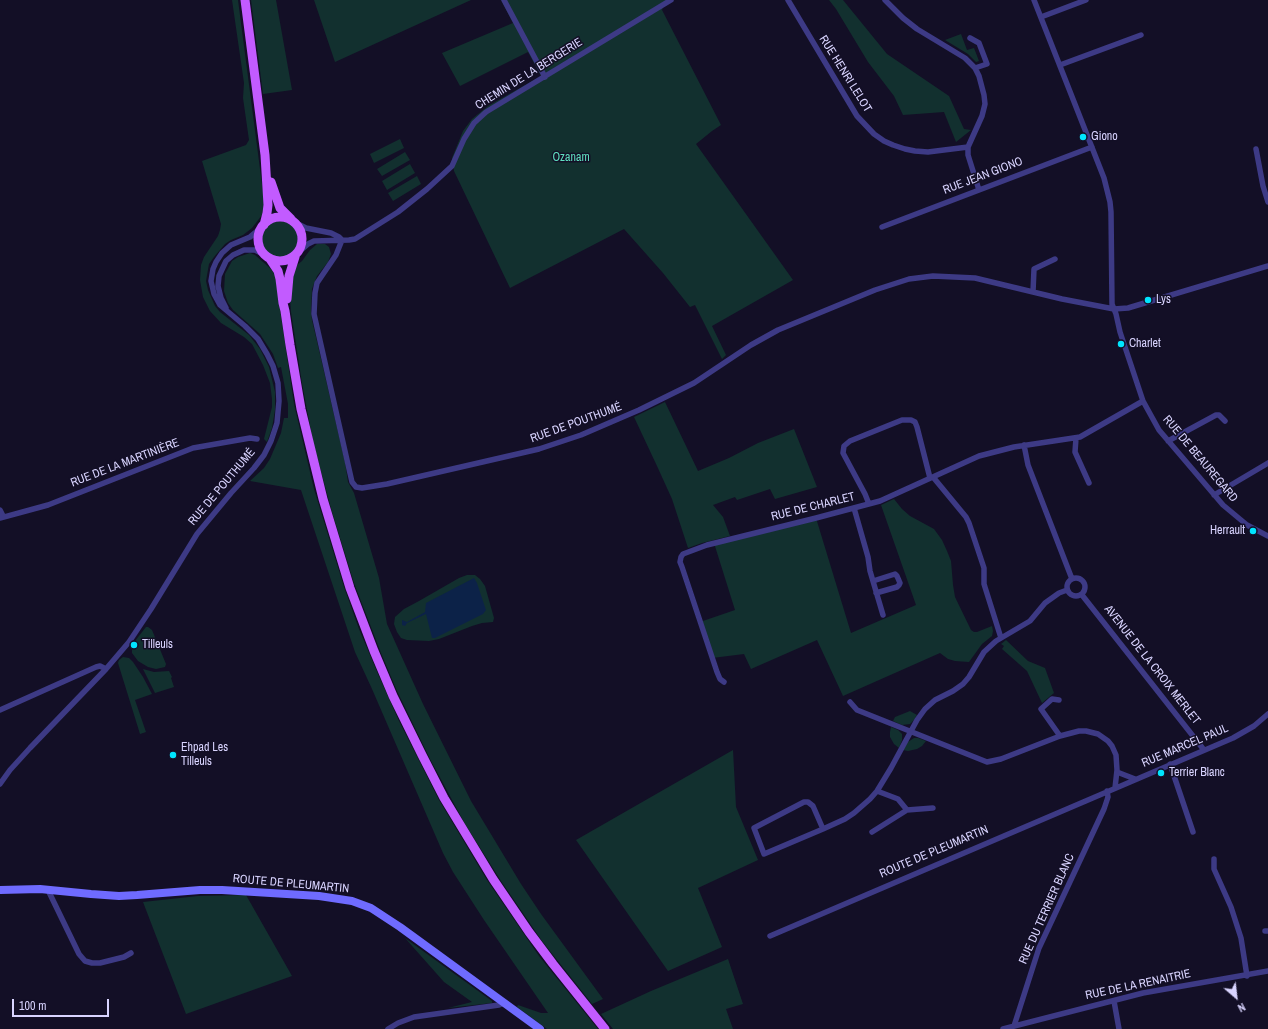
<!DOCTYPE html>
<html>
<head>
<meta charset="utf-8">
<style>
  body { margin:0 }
  #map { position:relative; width:1268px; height:1029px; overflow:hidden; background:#130f26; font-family:"Archivo Narrow",sans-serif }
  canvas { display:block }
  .north { position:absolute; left:1216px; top:977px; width:40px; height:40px; -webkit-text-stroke:3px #130f26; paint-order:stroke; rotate:152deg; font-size:11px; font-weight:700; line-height:16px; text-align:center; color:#d9d4ff }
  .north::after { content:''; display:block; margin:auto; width:14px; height:18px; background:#d9d4ff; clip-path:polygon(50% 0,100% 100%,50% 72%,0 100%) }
  .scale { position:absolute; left:12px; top:999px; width:97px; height:18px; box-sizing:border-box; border:2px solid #d9d4ff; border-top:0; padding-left:5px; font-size:12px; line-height:14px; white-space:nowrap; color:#d9d4ff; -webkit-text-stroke:3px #130f26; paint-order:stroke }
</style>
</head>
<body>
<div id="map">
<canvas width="1268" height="1029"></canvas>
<div class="north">N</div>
<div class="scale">100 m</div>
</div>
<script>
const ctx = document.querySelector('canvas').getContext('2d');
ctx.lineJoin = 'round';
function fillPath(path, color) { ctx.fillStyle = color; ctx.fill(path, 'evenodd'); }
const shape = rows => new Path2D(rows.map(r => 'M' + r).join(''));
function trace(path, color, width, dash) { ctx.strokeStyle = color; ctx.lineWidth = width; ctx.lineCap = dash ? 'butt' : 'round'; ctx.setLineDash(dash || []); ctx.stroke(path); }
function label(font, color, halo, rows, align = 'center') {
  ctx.font = font + ' "Archivo Narrow",sans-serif'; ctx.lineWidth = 3; ctx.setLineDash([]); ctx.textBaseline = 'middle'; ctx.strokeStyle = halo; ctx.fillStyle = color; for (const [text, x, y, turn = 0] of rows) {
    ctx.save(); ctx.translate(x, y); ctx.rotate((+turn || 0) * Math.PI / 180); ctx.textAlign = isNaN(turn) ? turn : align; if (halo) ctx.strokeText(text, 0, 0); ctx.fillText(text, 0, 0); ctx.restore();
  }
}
fillPath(shape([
  [232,0,238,0,263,192,264,204,262,215,252,228,243,235,231,240,225,244,214,257,209,264,206,281,208,290,215,306,220,312,249,335,260,349,269,367,275,392,275,410,272,428,267,442,264,439,272,407,272,399,270,383,263,365,252,344,244,337,221,323,210,311,203,297,200,280,201,265,204,257,218,236,220,230,221,224,202,161,246,145,249,140,243,98,244,83],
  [251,0,276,0,292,90,263,94],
  [314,0,471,0,335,62],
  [501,0,666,0,662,10,721,125,712,131,696,144,793,280,712,326,726,355,722,359,695,305,690,307,663,273,624,229,510,288,454,171,452,158,463,131,472,119,488,106,541,76,528,52,460,86,442,53,513,23],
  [829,0,843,0,887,54,949,96,964,129,971,130,956,142,944,112,903,115,894,96,868,62,836,9],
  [961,34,967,50,974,48,979,61,976,62,968,54,945,40],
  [400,139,404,148,374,163,370,154],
  [405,152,410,160,382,176,377,169],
  [410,164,415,173,387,190,382,181],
  [417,176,421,184,393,201,388,193],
  '262 239a18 18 0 1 1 36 0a18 18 0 1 1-36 0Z',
  [317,244,325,244,329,247,331,254,328,262,317,276,312,289,311,310,312,320,345,462,348,482,354,493,379,578,387,624,423,704,471,801,521,884,541,914,603,999,592,1004,542,941,501,881,465,824,430,759,397,691,381,653,354,583,332,512,313,442,302,383,291,312,290,299,293,273,297,265,302,261,310,250],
  [250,253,255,255,271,269,275,275,294,404,314,489,344,587,359,629,378,674,399,721,439,800,487,880,539,956,598,1029,547,1029,517,1007,518,1005,541,1013,548,1013,484,920,453,872,443,853,372,689,355,652,301,490,250,481,264,468,270,459,281,433,284,418,288,418,288,404,281,367,278,368,273,354,260,334,233,310,228,303,224,291,225,274,232,261,238,257],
  [665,402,698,471,729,458,758,443,794,429,817,487,775,499,770,489,737,500,735,497,713,505,723,517,730,536,702,543,688,548,672,499,657,466,634,417],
  [894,499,902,509,910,516,934,529,942,540,947,551,951,561,953,585,955,597,971,630,974,632,977,632,992,626,993,631,992,636,982,644,969,662,955,661,948,659,940,653,843,696,817,640,751,669,744,654,712,658,700,622,735,610,714,543,816,518,851,633,916,605,881,505],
  [467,575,475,575,480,579,485,586,494,618,493,622,482,623,472,626,439,639,429,641,407,640,401,638,397,632,394,624,395,617,404,609,419,601,459,578],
  [146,627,148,627,152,630,166,664,165,667,156,669,148,667,138,661,132,653,132,649,135,641],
  [1006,640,1028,661,1045,668,1054,693,1042,703,1027,671,1002,649,1004,646,1001,644],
  [123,657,129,658,133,662,143,677,152,694,135,700,146,732,140,734,118,663,119,660],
  [143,669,154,672,169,671,172,677,171,678,174,687,155,693],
  [910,711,917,715,914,720,910,724,902,725,893,721,895,717],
  [891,727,898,730,902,734,902,740,899,748,894,744,890,737,890,732],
  [914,738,918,738,926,741,922,746,917,749,908,751,903,750,908,742],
  [733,750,736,807,758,860,698,888,722,947,668,971,576,840],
  [246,895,292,976,186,1014,143,902,198,896],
  [405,938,492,1001,492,1003,448,1008,472,1002,444,982],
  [728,959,743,1004,726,1009,733,1029,613,1029,601,1014,651,991]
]), '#12302f');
fillPath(shape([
  [474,578,477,583,486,610,483,614,435,638,432,638,426,614,407,623,405,626,402,625,402,620,407,622,425,612,426,603]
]), '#0c2248');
trace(shape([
  [504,0,545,77],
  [788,0,857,116,874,134,884,141,893,145,905,149,915,151,928,152,968,147],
  [885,0,903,18,917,29,965,58,975,68,979,76,984,95,985,104,982,116,968,147,968,155,979,190],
  [1034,0,1104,178,1110,202,1111,212,1112,304,1116,314,1120,332,1143,401,1159,430,1223,505,1247,525,1268,536],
  [1041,17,1086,0],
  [970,38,979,43,987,64,975,68],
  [1060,65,1141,35],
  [1256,149,1263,186,1268,202],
  [296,223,306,228,331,233,339,237,342,240],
  [882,227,1092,147],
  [342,240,336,255,317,283,315,293,314,314,352,482,356,487,362,488,387,484,539,449,581,435,639,410,694,383,751,345,778,330,875,290,909,279,933,276,975,278,1062,299,1114,309,1128,308,1268,266],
  [299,252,308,244,314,241,349,240,355,239,398,212,427,189,452,166,464,139,474,123,486,112,671,0],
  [1033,292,1034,269,1055,259],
  [226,308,221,298,218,286,219,276,226,261,233,255,244,250,255,250,263,254],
  [1076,438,1075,452,1089,483],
  [1168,441,1216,415,1219,415,1225,421],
  [1024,445,1028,465,1072,579],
  [933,477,966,517,969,523,984,568,984,584,1001,638],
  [1214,495,1268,463],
  [869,504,865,494,843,453,844,446,850,441,902,420,911,420,915,422,917,427,930,478],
  [854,508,868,557,870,571,883,615],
  [0,510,3,516],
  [0,518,48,505,193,448,250,438,257,439],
  '1067 587a9 9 0 1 1 18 0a9 9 0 1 1-18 0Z',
  [873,581,895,574,897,576,900,583,899,585,897,587,876,593],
  [1082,595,1204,750],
  [724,682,720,679,717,672,682,567,680,562,681,557,683,554,707,545,816,518,880,501,979,456,1014,447,1080,437,1143,401],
  [1059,700,1052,699,1041,709,1060,736],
  [850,702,857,710,987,762,1001,759,1060,736,1079,731,1086,731,1098,734,1108,741,1112,746,1116,755,1117,770,1115,788],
  [0,710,96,667,100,666,106,669],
  [1170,764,1193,832],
  [1117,772,1135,779],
  [0,784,10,770,30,748,106,669,129,642,151,609,197,534,231,493,254,468,264,455,271,441,277,423,279,401,278,383,273,366,267,354,258,339,245,326,220,305,214,294,211,281,213,269,216,262,222,253,231,245,250,237,261,228],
  [877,791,898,799,907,810],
  [823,829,813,806,808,802,804,802,754,828,764,854,823,829,845,819,854,813,870,799,877,791,891,768,917,720,925,709,935,700,953,691,963,684,969,677,984,652,996,641,1030,621,1045,603,1059,593,1067,590],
  [872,832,907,810,933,808],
  [1214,859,1214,869,1231,907,1241,938,1247,976],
  [48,890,79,954,85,961,92,963,100,963,124,957,131,953],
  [1265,931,1268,931],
  [770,936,1233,738,1254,726,1268,714],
  [1114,1001,1119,1029],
  [1014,1026,1039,948,1104,809,1108,797,1107,791],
  [388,1029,398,1023,414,1017,499,1005,504,1003],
  [1003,1029,1143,993,1268,971]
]), '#3d3a85', 5.5);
trace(shape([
  [0,890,40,889,91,894,119,896,137,895,200,890,222,890,319,896,352,901,371,908,400,927,540,1029]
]), '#6f6bff', 8);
trace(shape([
  [245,0,265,155,268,205,267,213,264,225],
  [271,182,280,208,291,219],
  '258 239a22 22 0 1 1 44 0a22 22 0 1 1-44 0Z',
  [270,259,278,271,280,279,283,303,285,311,290,345,301,409,323,499,350,588,374,651,393,696,422,755,444,798,493,879,529,932,553,964,605,1029],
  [287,299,289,276,295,257]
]), '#c25bff', 9);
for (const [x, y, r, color] of [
  [1083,137,4,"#00e5ff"],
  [1148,300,4,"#00e5ff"],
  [1121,344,4,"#00e5ff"],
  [1253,531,4,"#00e5ff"],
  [134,645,4,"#00e5ff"],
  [173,755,4,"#00e5ff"],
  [1161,773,4,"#00e5ff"]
]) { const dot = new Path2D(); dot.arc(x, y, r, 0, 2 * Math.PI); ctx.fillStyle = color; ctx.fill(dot); trace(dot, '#130f26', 1.5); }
label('12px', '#d9d4ff', '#130f26', [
  ["CHEMIN DE LA BERGERIE",529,74,-32],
  ["RUE HENRI LELOT",845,74,58],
  ["RUE JEAN GIONO",983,176,-21],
  ["RUE DE POUTHUMÉ",576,423,-20],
  ["RUE DE BEAUREGARD",1200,459,50],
  ["RUE DE LA MARTINIÈRE",125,463,-21],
  ["RUE DE POUTHUMÉ",222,487,-50],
  ["RUE DE CHARLET",813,507,-14],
  ["AVENUE DE LA CROIX MERLET",1152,665,52],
  ["RUE MARCEL PAUL",1185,746,-23],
  ["ROUTE DE PLEUMARTIN",934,852,-23],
  ["ROUTE DE PLEUMARTIN",291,884,5],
  ["RUE DU TERRIER BLANC",1047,909,-66],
  ["RUE DE LA RENAITRIE",1138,985,-12]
]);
label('12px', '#d9d4ff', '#130f26', [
  ["Giono",1091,137],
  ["Lys",1156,300],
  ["Charlet",1129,344],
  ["Herrault",1245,531,"right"],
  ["Tilleuls",142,645],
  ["Ehpad Les",181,748],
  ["Tilleuls",181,762],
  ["Terrier Blanc",1169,773]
], 'left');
label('12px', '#5fe0c0', '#130f26', [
  ["Ozanam",571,158]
]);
</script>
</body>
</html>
